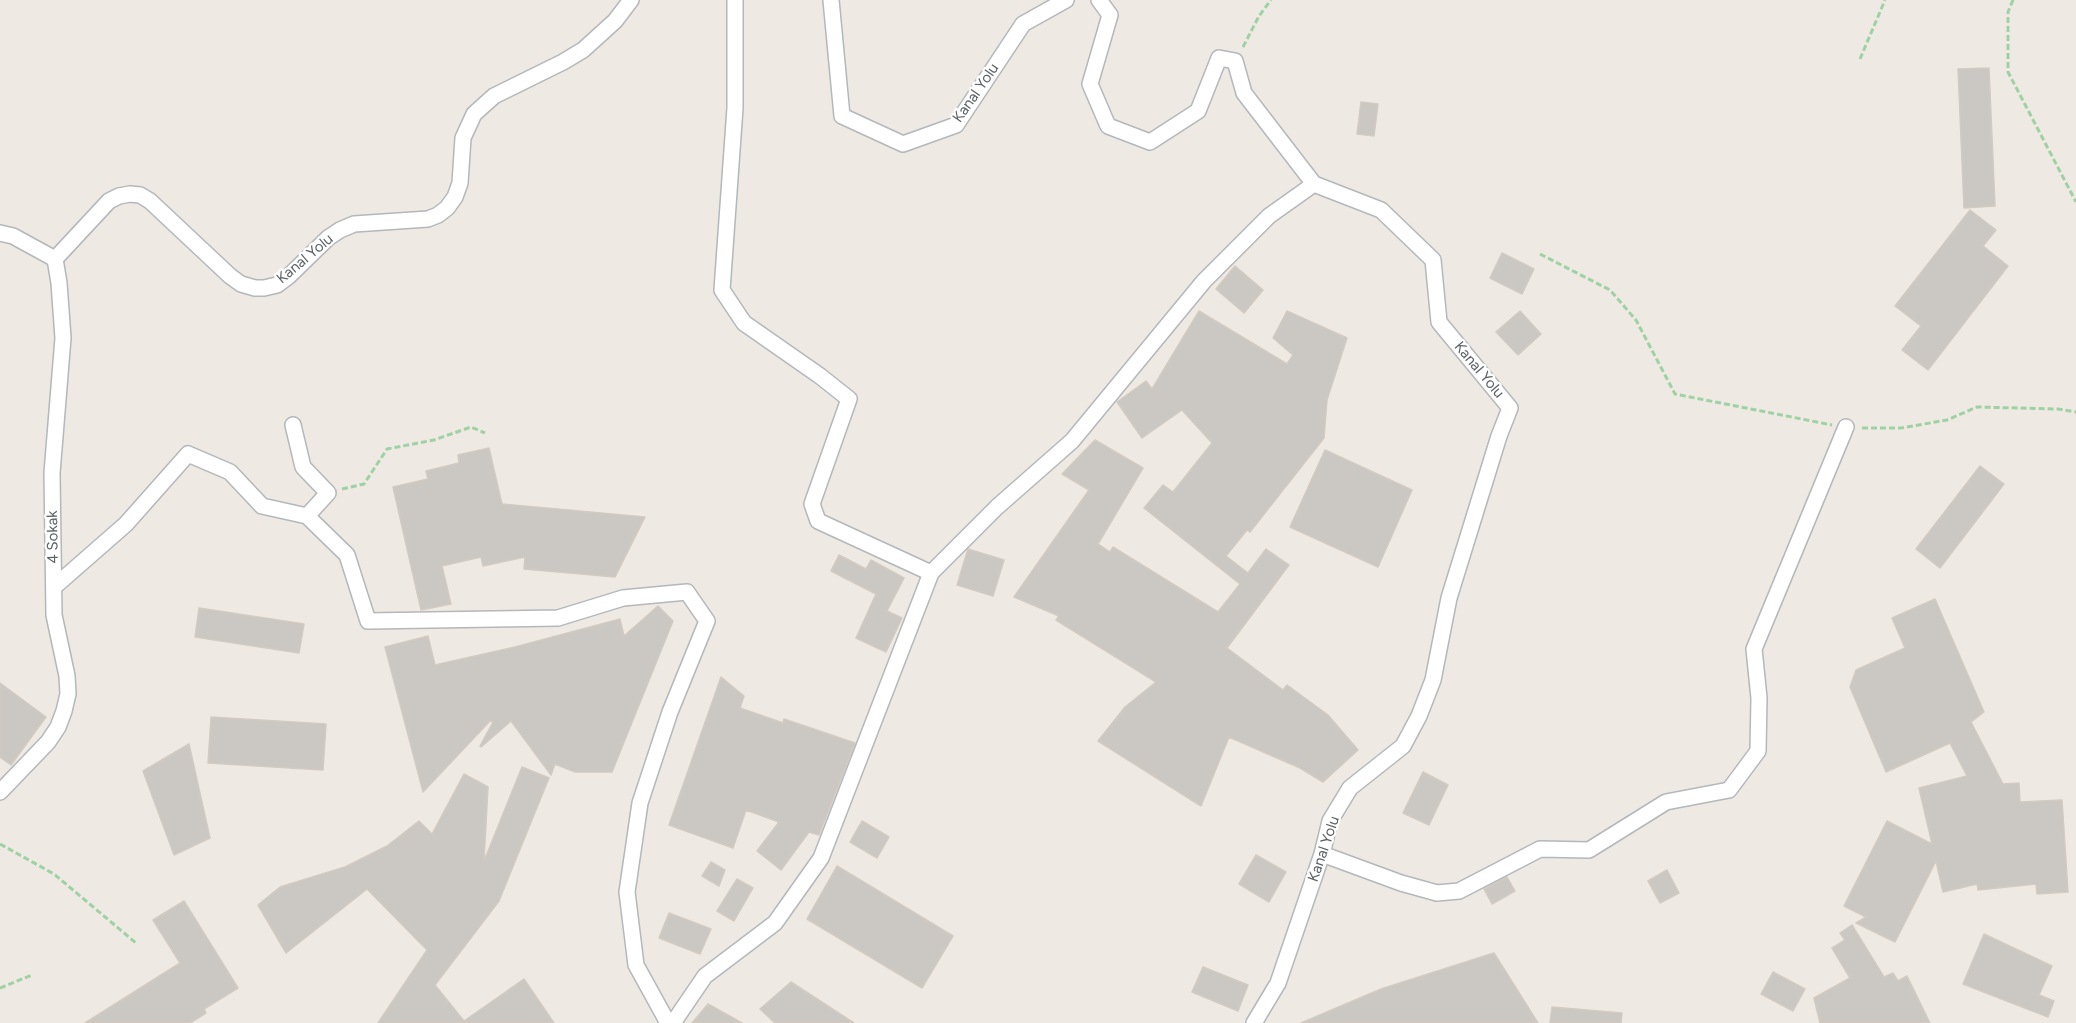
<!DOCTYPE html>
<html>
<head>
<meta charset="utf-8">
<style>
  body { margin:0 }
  canvas { display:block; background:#eeeae3 }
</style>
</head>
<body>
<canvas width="2076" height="1023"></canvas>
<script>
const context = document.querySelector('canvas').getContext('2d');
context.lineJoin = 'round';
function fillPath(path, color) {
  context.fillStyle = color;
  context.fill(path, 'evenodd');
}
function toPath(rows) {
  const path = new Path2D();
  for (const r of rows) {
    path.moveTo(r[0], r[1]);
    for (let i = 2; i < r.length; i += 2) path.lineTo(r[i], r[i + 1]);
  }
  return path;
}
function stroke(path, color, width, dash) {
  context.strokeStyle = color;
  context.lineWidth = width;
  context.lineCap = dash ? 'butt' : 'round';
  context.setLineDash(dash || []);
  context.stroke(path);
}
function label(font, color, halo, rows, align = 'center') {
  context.font = font + ' Figtree,sans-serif';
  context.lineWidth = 4.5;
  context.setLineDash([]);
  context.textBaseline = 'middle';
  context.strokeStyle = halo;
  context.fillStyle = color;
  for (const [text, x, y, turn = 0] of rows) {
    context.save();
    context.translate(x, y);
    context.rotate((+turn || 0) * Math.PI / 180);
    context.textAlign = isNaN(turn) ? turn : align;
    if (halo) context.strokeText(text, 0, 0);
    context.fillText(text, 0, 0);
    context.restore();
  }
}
const building = toPath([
  [1989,68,1995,206,1964,208,1958,69,1989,68],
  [1361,102,1378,104,1374,136,1357,134,1361,102],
  [1970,210,1996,230,1983,246,2008,266,1928,370,1902,350,1921,326,1895,306,1970,210],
  [1502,253,1534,269,1522,294,1490,278,1502,253],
  [1235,266,1263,290,1244,313,1216,289,1235,266],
  [1199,311,1287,364,1293,355,1273,338,1287,311,1347,338,1327,400,1324,438,1250,532,1247,530,1226,556,1248,573,1266,549,1289,565,1227,648,1283,690,1287,685,1328,715,1358,750,1323,782,1300,768,1229,737,1201,806,1098,741,1125,707,1156,682,1056,620,1059,616,1014,597,1089,490,1062,474,1095,440,1143,468,1098,544,1110,552,1113,547,1218,612,1240,584,1144,508,1163,485,1173,492,1212,443,1182,410,1142,438,1117,402,1146,381,1152,389,1199,311],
  [1520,311,1541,334,1518,355,1496,332,1520,311],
  [489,448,502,504,645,517,615,577,524,569,525,557,483,566,481,557,442,566,451,604,421,610,393,487,428,479,426,471,459,463,458,455,489,448],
  [1325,450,1412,490,1378,567,1290,527,1325,450],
  [1980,466,2004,484,1940,568,1916,549,1980,466],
  [968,549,1004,560,993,596,957,585,968,549],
  [839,555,866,569,871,560,904,578,887,611,902,618,886,652,856,638,876,594,831,571,839,555],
  [1935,599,1984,712,1971,722,2003,784,2019,783,2020,802,2062,800,2068,892,2037,894,2036,884,1978,890,1977,884,1943,892,1936,861,1895,942,1856,923,1866,917,1844,906,1887,821,1932,844,1919,788,1967,776,1950,743,1886,772,1850,687,1856,670,1905,648,1892,618,1935,599],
  [658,606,673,621,612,772,575,772,555,764,551,775,511,721,481,747,480,746,493,722,490,721,423,792,385,647,428,636,435,665,515,647,620,619,624,636,658,606],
  [199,608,304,624,299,653,195,637,199,608],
  [721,677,744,696,740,708,783,723,784,719,855,743,819,835,809,832,781,870,757,851,779,822,746,810,733,848,669,825,721,677],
  [0,683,46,717,11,765,0,757,0,683],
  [211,717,326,724,323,770,208,763,211,717],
  [189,744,210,838,174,855,143,771,189,744],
  [522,767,549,778,499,901,435,985,464,1021,524,979,554,1023,378,1023,427,950,367,889,286,953,258,905,280,887,345,867,387,846,419,821,432,834,464,774,488,787,484,861,522,767],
  [1423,772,1448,785,1429,825,1403,813,1423,772],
  [862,821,889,837,877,858,850,842,862,821],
  [1256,855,1286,872,1269,902,1239,884,1256,855],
  [711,862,725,870,719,886,702,876,711,862],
  [837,866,953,936,922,988,807,919,837,866],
  [1667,870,1679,893,1660,903,1648,881,1667,870],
  [1507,877,1515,891,1492,904,1484,889,1507,877],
  [737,879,753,888,734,921,717,911,737,879],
  [184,901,238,988,204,1009,206,1013,190,1023,85,1023,180,963,153,920,184,901],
  [669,913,711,929,700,954,659,938,669,913],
  [1852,925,1884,977,1893,973,1898,981,1907,976,1930,1023,1820,1023,1814,998,1850,978,1832,948,1845,940,1840,933,1852,925],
  [1984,934,2052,966,2039,995,2054,1001,2048,1017,1963,984,1984,934],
  [1494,953,1538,1023,1301,1023,1381,989,1494,953],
  [1203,967,1248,985,1238,1011,1192,992,1203,967],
  [1773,972,1805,989,1793,1011,1761,994,1773,972],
  [791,982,854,1023,775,1023,760,1009,791,982],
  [708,1004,742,1023,692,1023,708,1004],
  [1552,1007,1622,1013,1621,1023,1550,1023,1552,1007]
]);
fillPath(building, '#cbc7c2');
stroke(building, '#d3cac1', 1.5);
const street = toPath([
  [735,0,735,108,722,290,744,323,820,376,849,399,812,504,818,521,931,573],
  [831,0,842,116,903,144,956,125,1023,24,1066,0],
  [1099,0,1110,15,1090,84,1108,126,1150,142,1198,111,1219,58,1235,61,1244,93,1314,184,1381,210,1433,260,1439,322,1510,408,1499,436,1449,598,1433,680,1419,716,1403,746,1350,788,1330,821,1322,854,1278,983,1254,1023],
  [0,233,13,236,55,259],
  [55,259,109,201,119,196,130,194,140,195,150,201,230,276,241,284,255,288,264,288,277,285,289,276,328,238,340,230,354,224,428,219,438,215,447,208,455,197,460,183,463,138,474,114,494,96,563,62,583,50,615,21,631,0],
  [307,516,347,555,368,621,558,618,623,598,687,592,707,621,670,712,640,803,627,892,636,965,668,1023],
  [54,587,126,524,188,454,230,472,262,506,307,516,328,493,303,467,293,425],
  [0,792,48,742,58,727,64,711,68,694,67,676,54,615,52,473,63,338,59,283,55,259],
  [1322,854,1401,883,1437,893,1459,891,1540,849,1589,850,1666,802,1729,790,1758,751,1759,698,1754,649,1846,427],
  [673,1023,705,976,775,923,821,858,931,573,997,507,1072,441,1204,281,1269,216,1314,184]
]);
stroke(street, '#b4b7bb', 18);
stroke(toPath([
  [2013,0,2008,12,2008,72,2076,202],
  [1243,47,1259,16,1271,0],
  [1860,59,1885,0],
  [1540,254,1610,290,1636,320,1675,394,1832,425],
  [1862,428,1901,428,1947,420,1977,407,2058,409,2076,412],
  [342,489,364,484,387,449,434,440,471,427,485,433],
  [0,844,54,874,136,943],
  [0,988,32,975]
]), '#9ed1a3', 3, [6, 3]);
stroke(street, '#fff', 15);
label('15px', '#5b6164', '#fff', [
  ["Kanal Yolu",976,93,-55],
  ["Kanal Yolu",305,259,-40],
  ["Kanal Yolu",1479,370,50],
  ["4 Sokak",53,537,-91],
  ["Kanal Yolu",1324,849,-71]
]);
</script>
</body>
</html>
